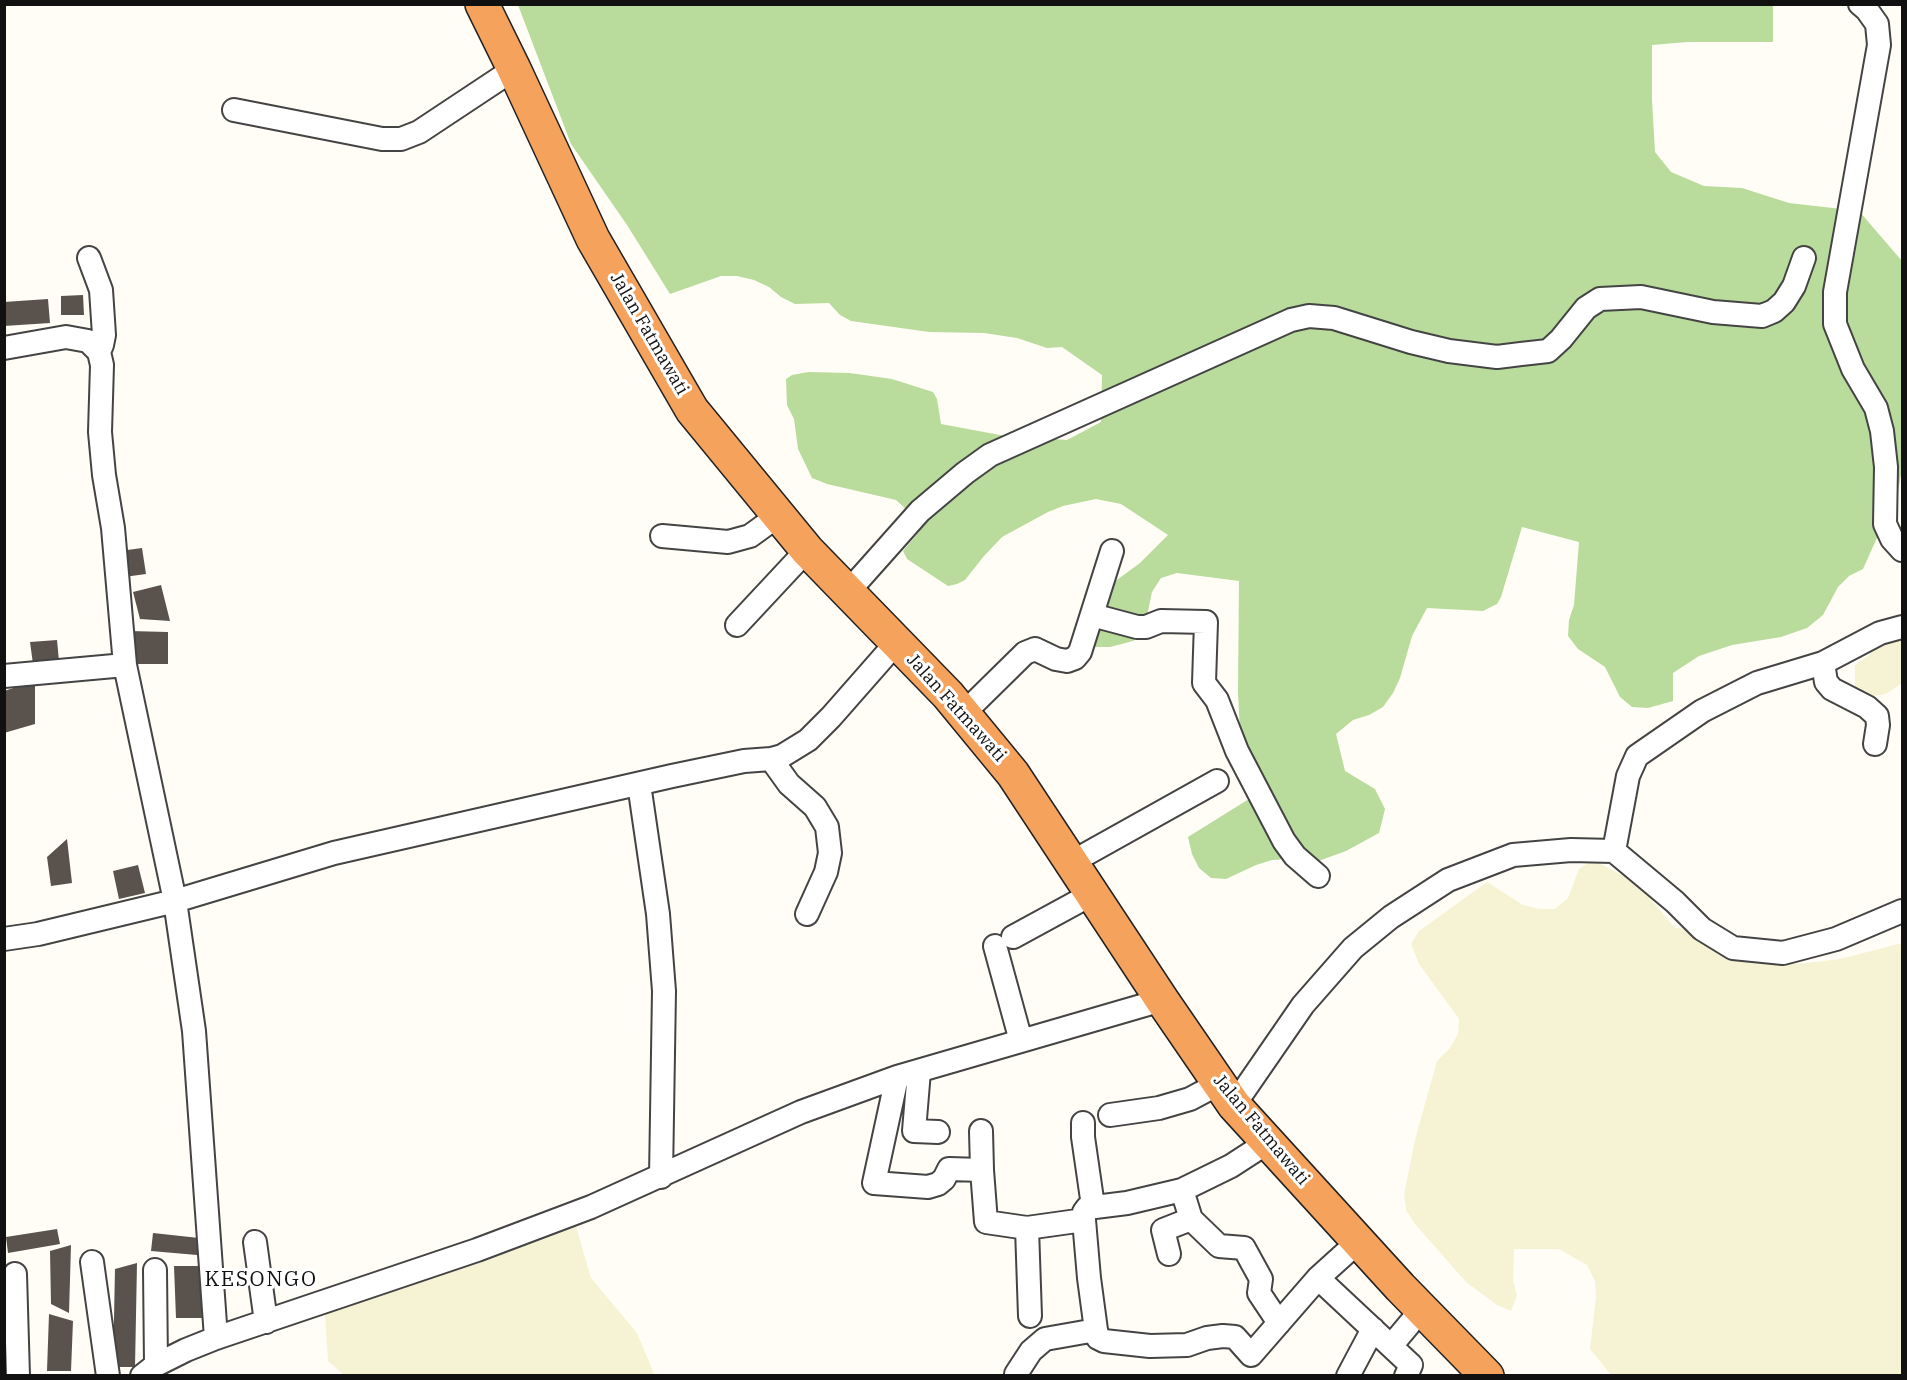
<!DOCTYPE html>
<html>
<head>
<meta charset="utf-8">
<style>
  body { margin:0 }
  #map { position:relative; width:1907px; height:1380px; overflow:hidden; background:#fffdf5; font-family:"IBM Plex Serif",serif }
  canvas { display:block }
  .frame { position:absolute; inset:0; border:6px solid #111; pointer-events:none }
</style>
</head>
<body>
<div id="map">
<canvas width="1907" height="1380"></canvas>
<div class="frame"></div>
</div>
<script>
const context = document.querySelector('canvas').getContext('2d');
context.lineJoin = 'round';
function fillPath(path, color) {
  context.fillStyle = color;
  context.fill(path, 'evenodd');
}
function toPath(rows) {
  const path = new Path2D();
  for (const r of rows) {
    path.moveTo(r[0], r[1]);
    for (let i = 2; i < r.length; i += 2) path.lineTo(r[i], r[i + 1]);
  }
  return path;
}
function stroke(path, color, width, dash) {
  context.strokeStyle = color;
  context.lineWidth = width;
  context.lineCap = dash ? 'butt' : 'round';
  context.setLineDash(dash || []);
  context.stroke(path);
}
function label(font, color, halo, rows, align = 'center') {
  context.font = font + ' "IBM Plex Serif",serif';
  context.lineWidth = 6;
  context.setLineDash([]);
  context.textBaseline = 'middle';
  context.strokeStyle = halo;
  context.fillStyle = color;
  for (const [text, x, y, turn = 0] of rows) {
    context.save();
    context.translate(x, y);
    context.rotate((+turn || 0) * Math.PI / 180);
    context.textAlign = isNaN(turn) ? turn : align;
    if (halo) context.strokeText(text, 0, 0);
    context.fillText(text, 0, 0);
    context.restore();
  }
}
fillPath(toPath([
  [1902,636,1902,683,1886,694,1864,698,1855,687,1855,665,1868,656,1873,650],
  [1593,860,1637,883,1674,927,1690,930,1704,936,1738,961,1773,965,1806,963,1840,959,1902,943,1902,1375,1611,1375,1590,1349,1596,1297,1595,1281,1587,1265,1559,1249,1514,1249,1513,1281,1517,1296,1511,1311,1497,1305,1466,1282,1415,1224,1406,1210,1404,1194,1416,1136,1437,1061,1450,1048,1458,1034,1459,1019,1419,964,1411,944,1419,931,1487,882,1523,905,1539,909,1555,909,1568,898,1579,869],
  [575,1223,591,1278,637,1333,650,1364,654,1375,344,1375,328,1361,325,1314,443,1267]
]), '#f6f3d4');
fillPath(toPath([
  [518,5,1773,5,1773,42,1688,42,1652,45,1652,100,1655,152,1671,172,1704,186,1742,188,1789,203,1859,211,1902,261,1902,469,1898,491,1863,569,1849,576,1838,587,1823,615,1807,628,1781,637,1732,645,1699,656,1673,673,1673,701,1648,708,1632,707,1620,697,1605,667,1578,649,1568,636,1569,620,1574,605,1579,542,1522,527,1501,597,1497,604,1483,611,1427,608,1412,636,1400,678,1393,693,1383,707,1369,715,1353,720,1336,734,1345,771,1375,789,1385,809,1379,833,1346,851,1313,863,1287,859,1272,860,1256,865,1226,879,1211,878,1199,868,1192,854,1188,837,1257,794,1240,733,1238,692,1239,581,1177,573,1161,578,1152,592,1143,635,1133,641,1110,647,1094,647,1089,612,1099,593,1140,563,1168,535,1121,504,1096,499,1063,506,1048,512,1002,537,984,556,965,580,957,584,948,586,907,559,903,551,919,532,922,524,896,500,827,484,812,478,798,449,794,419,787,405,786,379,792,375,808,372,850,373,892,379,933,392,937,399,941,424,1000,435,1067,440,1101,422,1102,375,1062,347,1047,348,1017,338,984,333,929,332,851,321,840,315,829,303,795,304,781,297,769,287,754,280,737,276,721,276,670,294,627,225,571,144]
]), '#b9dc9c');
fillPath(toPath([
  [83,295,84,315,61,315,61,296],
  [48,299,50,323,4,326,4,302],
  [142,548,146,574,124,577,120,551],
  [161,585,170,621,140,619,133,592],
  [129,631,168,632,168,664,128,664],
  [57,640,59,661,33,664,30,642],
  [35,681,35,724,4,733,4,691],
  [67,839,72,883,51,886,47,857],
  [138,865,145,893,119,899,113,871],
  [57,1229,60,1244,8,1253,6,1237],
  [153,1233,199,1238,197,1255,151,1251],
  [71,1245,69,1313,51,1304,50,1251],
  [137,1263,135,1367,113,1367,115,1269],
  [174,1266,200,1266,202,1318,176,1318],
  [49,1314,73,1321,71,1371,47,1371]
]), '#5a524d');
const minor = toPath([
  [1860,4,1867,10,1877,24,1879,45,1835,292,1835,324,1853,369,1876,408,1882,431,1886,467,1885,524,1892,539,1902,550],
  [234,110,382,139,401,139,419,132,514,69],
  [89,258,101,290,104,335,102,345,99,352],
  [4,348,66,337,88,341,99,352,102,365,100,432,104,475,113,528,125,665,175,901,194,1031,216,1338],
  [662,536,728,542,750,536,779,515],
  [847,593,920,511,965,473,990,455,1291,320,1309,316,1334,318,1411,342,1449,351,1497,357,1521,354,1548,351,1561,339,1586,308,1600,299,1641,297,1713,312,1762,316,1774,311,1784,302,1794,286,1804,258],
  [1092,615,1137,627,1146,627,1161,621,1206,622,1204,683,1217,700,1237,751,1284,841,1295,856,1318,876],
  [737,625,807,550],
  [1823,663,1826,682,1832,689,1867,707,1877,716,1878,725,1875,744],
  [4,676,125,665],
  [964,713,1025,653,1035,649,1056,659,1067,661,1075,658,1080,652,1112,551],
  [771,759,789,784,815,807,827,827,830,853,826,872,807,914],
  [639,784,658,914,664,991,661,1177],
  [1614,851,1628,776,1637,756,1702,711,1757,683,1823,663,1880,633,1902,627],
  [1072,862,1217,781],
  [1013,937,1092,894],
  [4,939,38,934,175,901,334,853,672,776,744,761,771,759,782,756,808,740,831,717,896,643],
  [995,946,1021,1041],
  [919,1071,914,1131,938,1132],
  [897,1077,874,1183,928,1187,938,1184,944,1179,949,1169,982,1170,986,1222,1027,1228,1084,1220],
  [1234,1105,1303,1005,1353,948,1391,917,1448,880,1513,855,1571,850,1614,851,1675,902,1702,929,1733,948,1783,953,1836,939,1902,911],
  [1110,1115,1159,1108,1190,1099,1220,1083],
  [1083,1123,1083,1137,1093,1206],
  [981,1131,982,1170],
  [1268,1142,1231,1166,1182,1190,1127,1203,1087,1208,1084,1212,1084,1220,1089,1278,1096,1330,1098,1338,1104,1341,1150,1346,1187,1345,1207,1338,1223,1336,1235,1337,1251,1355,1318,1278,1359,1241],
  [1182,1190,1191,1219,1219,1246,1244,1248,1261,1279,1259,1293,1279,1323],
  [1027,1228,1030,1316],
  [255,1242,266,1322],
  [1169,1254,1163,1230,1191,1219],
  [92,1262,108,1376],
  [155,1270,156,1365],
  [15,1274,18,1376],
  [1318,1278,1411,1365,1406,1376],
  [1391,1346,1422,1309],
  [1016,1374,1031,1351,1045,1339,1096,1330],
  [142,1376,156,1365,186,1350,216,1338,477,1250,591,1207,801,1112,897,1077,1162,1000],
  [1348,1376,1373,1329]
]);
const highway = toPath([
  [482,4,514,69,593,239,692,410,807,550,948,695,1013,774,1162,1000,1234,1105,1400,1287,1487,1376]
]);
stroke(minor, '#444', 26);
stroke(highway, '#222', 36);
stroke(minor, '#fff', 22);
stroke(highway, '#f5a25d', 33);
label('18px', '#111', '#fff', [
  ["Jalan Fatmawati",649,334,60],
  ["Jalan Fatmawati",956,708,48],
  ["Jalan Fatmawati",1261,1130,50]
]);
context.letterSpacing = '1.5px';
label('21px', '#111', '#fff', [
  ["KESONGO",261,1280]
]);
context.letterSpacing = '0px';
</script>
</body>
</html>
